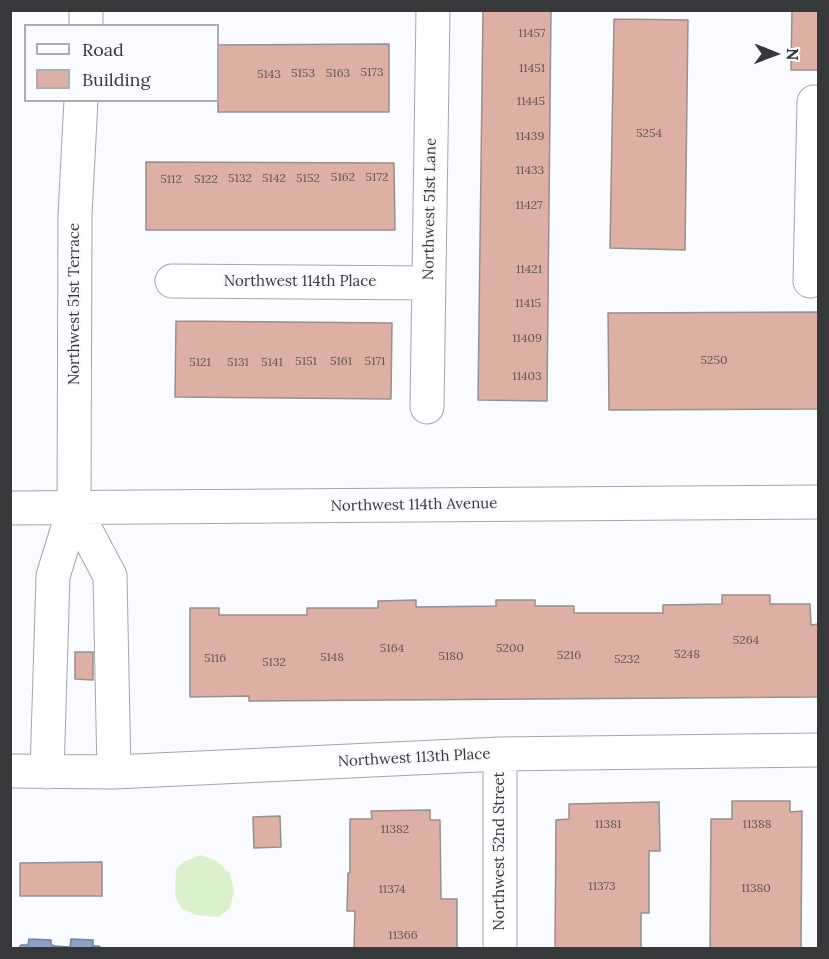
<!DOCTYPE html>
<html>
<head>
<meta charset="utf-8">
<style>
  body { margin:0 }
  #map { position:relative; width:829px; height:959px; overflow:hidden; background:#fafbfe; font-family:Lora,serif }
  canvas { display:block }
  .frame { position:absolute; inset:0; border:12px solid #37383a; pointer-events:none }
  .legend { position:absolute; left:24px; top:24px; width:195px; height:78px; box-sizing:border-box; background:#fafbfe; border:2px solid #acadb0; margin:0; padding:8px 10px; list-style:none; font-size:18px; color:#37383a }
  .legend li { display:flex; align-items:center; gap:12px; height:30px }
  .legend b { width:30px; border:2px solid #acadb0 }
  .north { position:absolute; left:745px; top:24px; width:60px; height:60px; -webkit-text-stroke:4px #fafbfe; paint-order:stroke; rotate:91deg; font-size:16px; font-weight:700; line-height:24px; text-align:center; color:#37383a }
  .north::after { content:''; display:block; margin:auto; width:21px; height:27px; background:#37383a; clip-path:polygon(50% 0,100% 100%,50% 72%,0 100%) }
</style>
</head>
<body>
<div id="map">
<canvas width="829" height="959"></canvas>
<div class="frame"></div>
<ul class="legend">
<li><b style="height:8px;background:#fff"></b>Road</li>
<li><b style="height:16px;background:#deb0a3"></b>Building</li>
</ul>
<div class="north">N</div>
</div>
<script>
const context = document.querySelector('canvas').getContext('2d');
context.lineJoin = 'round';
function fillPath(path, color) {
  context.fillStyle = color;
  context.fill(path, 'evenodd');
}
function toPath(rows) {
  const path = new Path2D();
  for (const r of rows) {
    path.moveTo(r[0], r[1]);
    for (let i = 2; i < r.length; i += 2) path.lineTo(r[i], r[i + 1]);
  }
  return path;
}
function stroke(path, color, width, dash) {
  context.strokeStyle = color;
  context.lineWidth = width;
  context.lineCap = dash ? 'butt' : 'round';
  context.setLineDash(dash || []);
  context.stroke(path);
}
function label(font, color, halo, rows, align = 'center') {
  context.font = font + ' Lora,serif';
  context.lineWidth = 4.5;
  context.setLineDash([]);
  context.textBaseline = 'middle';
  context.strokeStyle = halo;
  context.fillStyle = color;
  for (const [text, x, y, turn = 0] of rows) {
    context.save();
    context.translate(x, y);
    context.rotate((+turn || 0) * Math.PI / 180);
    context.textAlign = isNaN(turn) ? turn : align;
    if (halo) context.strokeText(text, 0, 0);
    context.fillText(text, 0, 0);
    context.restore();
  }
}
fillPath(toPath([
  [200,855,215,860,230,873,234,891,230,908,218,917,196,915,181,908,175,895,176,869,184,862]
]), '#daf2cb');
const water = toPath([
  [29,939,51,940,51,944,54,946,70,947,71,939,93,940,93,946,99,946,101,948,19,948,21,945,28,945,29,939]
]);
fillPath(water, '#8aa2c5');
stroke(water, '#71829b', 1.5);
const building = toPath([
  [483,10,551,10,547,401,478,400,483,10],
  [792,10,819,10,819,70,791,70,792,10],
  [614,19,688,20,685,250,610,248,614,19],
  [389,44,389,112,218,112,218,45,389,44],
  [146,162,394,163,395,230,146,230,146,162],
  [819,312,819,409,609,410,608,313,819,312],
  [176,321,392,323,391,399,175,397,176,321],
  [722,595,770,595,770,604,810,604,811,625,819,624,819,697,249,701,249,696,190,697,190,608,219,608,219,615,307,615,307,608,378,608,378,601,416,600,416,607,496,606,496,600,535,600,535,606,574,606,574,613,663,613,663,605,722,604,722,595],
  [75,652,93,652,93,680,75,679,75,652],
  [732,801,790,801,790,812,802,811,801,948,710,948,711,819,732,819,732,801],
  [659,802,660,851,649,851,649,913,641,913,641,948,555,948,556,820,569,819,569,804,659,802],
  [430,810,430,820,440,820,441,899,457,899,457,948,354,948,355,911,347,911,348,873,350,873,350,819,372,819,371,811,430,810],
  [280,816,281,847,254,848,253,817,280,816],
  [102,862,102,896,20,896,20,863,102,862]
]);
fillPath(building, '#deb0a3');
stroke(building, '#96908e', 1.5);
const minor = toPath([
  [86,26,86,10],
  [172,281,428,283],
  [810,281,814,102],
  [427,407,433,10],
  [10,508,818,502],
  [74,508,110,576,114,772],
  [500,754,500,948],
  [10,771,114,772,500,754,818,750],
  [47,772,53,576,74,508,75,215,81,100]
]);
stroke(minor, '#a4a6ab', 35);
stroke(minor, '#fff', 33);
label('12px', '#615654', null, [
  ["11457",532,34],
  ["11451",532,69],
  ["5173",372,73],
  ["5153",303,74],
  ["5163",338,74],
  ["5143",269,75],
  ["11445",531,102],
  ["5254",649,134],
  ["11439",530,137],
  ["11433",530,171],
  ["5162",343,178],
  ["5172",377,178],
  ["5132",240,179],
  ["5142",274,179],
  ["5152",308,179],
  ["5112",171,180],
  ["5122",206,180],
  ["11427",529,206],
  ["11421",529,270],
  ["11415",528,304],
  ["11409",527,339],
  ["5250",714,361],
  ["5151",306,362],
  ["5161",341,362],
  ["5171",375,362],
  ["5121",200,363],
  ["5131",238,363],
  ["5141",272,363],
  ["11403",527,377],
  ["5264",746,641],
  ["5164",392,649],
  ["5200",510,649],
  ["5248",687,655],
  ["5216",569,656],
  ["5180",451,657],
  ["5148",332,658],
  ["5116",215,659],
  ["5232",627,660],
  ["5132",274,663],
  ["11381",608,825],
  ["11388",757,825],
  ["11382",395,830],
  ["11373",602,887],
  ["11380",756,889],
  ["11374",392,890],
  ["11366",403,936]
]);
label('15px', '#37383a', '#fafbfe', [
  ["Northwest 51st Lane",430,209,-89],
  ["Northwest 114th Place",300,282],
  ["Northwest 51st Terrace",75,304,-90],
  ["Northwest 114th Avenue",414,505,-1],
  ["Northwest 113th Place",414,758,-3],
  ["Northwest 52nd Street",500,851,-90]
]);
</script>
</body>
</html>
